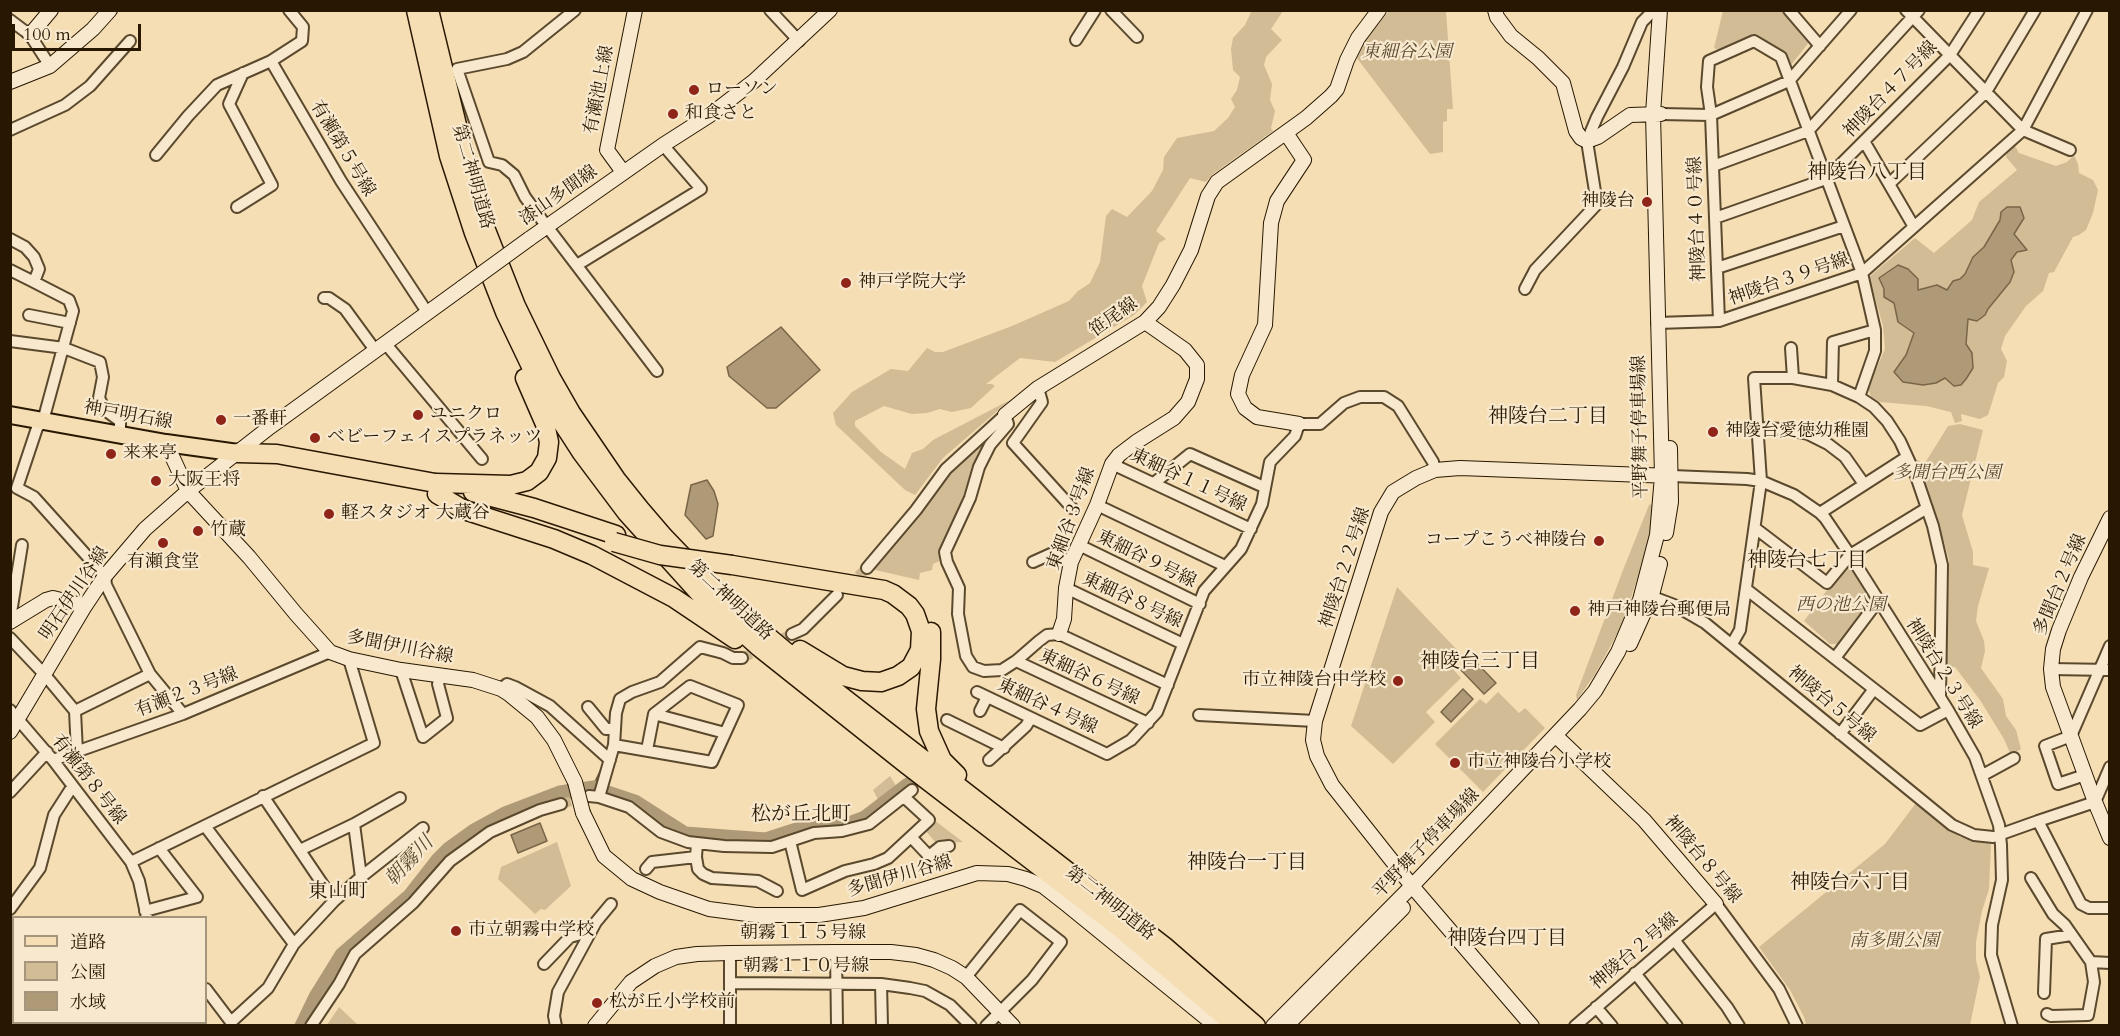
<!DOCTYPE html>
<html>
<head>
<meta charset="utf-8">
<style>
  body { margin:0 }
  #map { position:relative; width:2120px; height:1036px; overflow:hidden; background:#f5ddb4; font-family:Cardo,"Noto Serif JP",serif }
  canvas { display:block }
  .frame { position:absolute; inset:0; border:12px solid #281801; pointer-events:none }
  .legend { position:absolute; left:12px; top:916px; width:195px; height:108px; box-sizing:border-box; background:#f8e9ce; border:2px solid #a5957c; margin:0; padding:8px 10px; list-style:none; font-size:18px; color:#281801 }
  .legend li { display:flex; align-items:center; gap:12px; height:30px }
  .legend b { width:30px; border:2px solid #a5957c }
  .scale { position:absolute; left:12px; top:24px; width:129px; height:27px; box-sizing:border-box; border:3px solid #281801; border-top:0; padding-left:8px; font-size:18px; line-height:21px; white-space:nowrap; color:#281801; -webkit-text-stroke:4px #f8e9ce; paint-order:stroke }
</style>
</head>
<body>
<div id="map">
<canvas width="2120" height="1036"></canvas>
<div class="frame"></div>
<ul class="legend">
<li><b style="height:8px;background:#f5ddb4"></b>道路</li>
<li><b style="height:16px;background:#d2bc96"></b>公園</li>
<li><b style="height:16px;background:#af9a77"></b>水域</li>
</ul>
<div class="scale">100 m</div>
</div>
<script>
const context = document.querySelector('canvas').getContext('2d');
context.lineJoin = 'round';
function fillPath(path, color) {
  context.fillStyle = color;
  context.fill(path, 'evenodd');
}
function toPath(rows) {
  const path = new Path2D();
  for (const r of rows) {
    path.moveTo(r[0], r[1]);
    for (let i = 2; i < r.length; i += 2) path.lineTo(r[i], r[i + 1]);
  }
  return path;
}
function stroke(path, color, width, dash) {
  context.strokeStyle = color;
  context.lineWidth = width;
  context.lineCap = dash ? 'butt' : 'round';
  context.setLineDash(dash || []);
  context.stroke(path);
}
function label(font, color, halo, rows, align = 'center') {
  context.font = font + ' Cardo,"Noto Serif JP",serif';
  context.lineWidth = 4.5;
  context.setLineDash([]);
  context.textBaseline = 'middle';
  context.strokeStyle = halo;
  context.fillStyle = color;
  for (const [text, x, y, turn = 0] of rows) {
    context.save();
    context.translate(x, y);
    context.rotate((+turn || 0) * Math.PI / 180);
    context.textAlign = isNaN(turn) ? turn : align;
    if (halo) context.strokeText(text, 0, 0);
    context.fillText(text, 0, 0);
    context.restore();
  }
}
fillPath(toPath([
  [1252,10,1283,11,1271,29,1282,40,1266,57,1264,65,1272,84,1270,100,1275,111,1271,128,1273,131,1213,174,1206,182,1190,178,1156,231,1166,239,1159,243,1142,286,1147,302,1134,315,1055,362,1020,358,986,384,992,384,995,386,971,408,952,412,940,409,927,413,912,414,884,406,855,421,855,426,881,452,905,469,912,453,923,449,933,440,1010,400,943,458,915,495,905,490,836,425,833,413,852,392,891,369,908,371,927,348,935,352,943,352,1012,326,1069,301,1078,291,1090,283,1100,262,1106,216,1112,209,1127,217,1152,191,1163,170,1164,157,1177,138,1214,131,1228,118,1235,107,1231,99,1237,90,1240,77,1233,70,1231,49,1233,38,1245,25],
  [1389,11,1446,11,1453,109,1447,109,1447,121,1443,122,1443,152,1430,154,1356,57,1364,41],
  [1723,11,1782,11,1810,41,1791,65,1788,64,1783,52,1757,36,1720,51,1714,48],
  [2015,146,2019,153,2056,166,2067,162,2074,155,2078,164,2079,173,2093,180,2098,190,2093,213,2086,230,2079,235,2073,237,2054,272,2049,273,2043,291,2026,306,2005,336,2001,349,2007,361,2004,377,1998,383,1988,415,1980,419,1961,414,1962,421,1955,423,1951,412,1926,406,1880,402,1871,397,1868,388,1885,349,1883,326,1869,277,1915,238,1934,253,1972,220,1979,202,2017,170,2006,157,2008,149],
  [1960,424,1983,430,1962,515,1973,552,1973,565,1989,568,1978,606,1976,621,1984,641,1985,651,1981,668,2003,699,2006,716,2016,730,2021,749,2011,755,2004,739,1980,700,1955,667,1946,668,1949,560,1937,517,1917,460,1925,463,1948,426],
  [997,428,975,461,961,503,939,552,940,561,933,564,932,570,920,573,919,580,871,569,932,499,956,466],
  [1655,503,1648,546,1622,625,1595,674,1577,700,1576,695,1625,565,1649,505],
  [1845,566,1852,566,1870,595,1870,602,1837,644,1830,644,1804,621],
  [1397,587,1463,656,1451,667,1461,678,1426,712,1435,722,1393,764,1351,726],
  [1498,692,1519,713,1525,708,1545,728,1483,792,1435,744,1480,699,1486,704],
  [890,776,898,789,880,803,873,790],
  [1916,803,1960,837,1975,839,1991,844,1989,889,1982,911,1976,942,1976,960,1980,977,1970,1025,1806,1025,1804,1017,1790,990,1759,947,1885,844],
  [934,820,963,842,936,843,925,830],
  [557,842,571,886,545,910,541,909,535,914,498,879,501,867],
  [339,1007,358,1025,327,1025]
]), '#d2bc96');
const water = toPath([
  [2007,207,2020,207,2024,218,2014,234,2027,250,2017,252,2011,260,2014,272,2010,282,1988,309,1985,315,1977,321,1968,319,1966,344,1972,353,1973,368,1966,379,1961,385,1954,386,1945,378,1936,383,1923,385,1903,382,1894,372,1906,355,1914,333,1898,322,1894,303,1884,297,1884,289,1879,278,1898,265,1908,269,1918,279,1918,290,1937,285,1947,290,1953,281,1960,279,1965,274,1973,257,1984,247,2000,220,2001,212,2007,207],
  [781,327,820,370,776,408,767,408,729,376,727,367,781,327],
  [707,480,714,491,718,504,713,536,706,539,685,515,691,485,707,480],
  [1473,659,1496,683,1484,694,1461,670,1473,659],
  [1463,689,1473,699,1451,722,1441,712,1463,689],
  [540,823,547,841,518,853,511,835,540,823]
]);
fillPath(water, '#af9a77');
stroke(water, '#796648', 1.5);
stroke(toPath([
  [592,788,603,766]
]), '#796648', 2);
stroke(toPath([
  [608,793,635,802,685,834,766,840,803,828,849,824,865,818,908,785],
  [302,1026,316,997,342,955,410,896,439,859,449,849,474,831,505,814,560,793,594,788]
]), '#af9a77', 15);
stroke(toPath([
  [847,586,867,568],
  [742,658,792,634],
  [561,804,586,797]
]), '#ccb690', 10, [10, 5]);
const street = toPath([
  [289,10,303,27,302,41,271,61,341,181,427,312],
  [575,10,523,52,507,59,457,69,489,162,502,165,514,175,525,197,539,216,657,371],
  [770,10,799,41],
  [1111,10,1137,37],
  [1789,10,1820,46],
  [1906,10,2023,130,2070,150],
  [10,20,30,35,50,66],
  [1076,40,1095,10],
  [1661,114,1711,115,1789,81,1851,10],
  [10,130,65,105,90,86,130,41],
  [1864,141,1914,227],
  [156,155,188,116,217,85,271,61],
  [1713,166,1808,131,1919,10],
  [1889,184,1986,92,2035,10],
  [237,207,272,185,229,104,243,73],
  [1715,218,1826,179,1950,55,1979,10],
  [10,239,25,247,34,257,39,269,34,282,69,300,73,311,43,421,37,428,17,488,34,497,105,576,106,585,150,674,183,714],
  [577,265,701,189,663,145],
  [1717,268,1844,226],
  [10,270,34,282],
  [1525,289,1535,270,1597,204,1587,141,1597,117,1623,67,1642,22,1652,12,1660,10],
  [324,298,329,298,345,309,375,350],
  [29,315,70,323],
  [1719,321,1711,115,1707,87,1709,61,1754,41,1781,57,1862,273,1875,330,1875,351,1859,397],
  [1657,323,1719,321,1862,273,2023,130,2087,10],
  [10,341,64,348,100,362,103,377,99,398,105,410,120,421,120,434],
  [385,343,482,459],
  [1791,348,1793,378],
  [1832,385,1833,342,1875,330],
  [1038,388,1042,402,1013,443,1072,508],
  [1757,428,1784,429,1808,434,1828,444,1845,457,1864,484],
  [1112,464,1251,529],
  [1672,476,1747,479,1761,481,1794,495,1820,513,1825,518,1850,555,1948,710,1975,757,1999,825,2001,845,2002,880,1992,925,1991,955,2012,1026],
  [1154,483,1190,454,1264,487],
  [1097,505,1225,566],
  [1820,513,1907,457],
  [1755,528,1827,583,1850,555,1927,508],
  [1079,545,1200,604],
  [1033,562,1053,553,1071,562],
  [867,568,916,510,946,469,1005,415,1008,424,990,445,979,467,970,498,945,552,947,562,959,588,958,614,966,656,973,667,984,671,1002,670,1016,661,1039,641,1047,635,1059,634,1168,685],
  [1066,588,1183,644],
  [1746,589,1920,725,1948,710],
  [1645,594,1674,605,1705,623,1952,825,1974,835,1993,837,2038,821],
  [10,619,22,545],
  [792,634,803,629,837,595],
  [10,638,45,675,75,711,77,752],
  [1732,644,1740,630,1761,481,1754,378,1793,378,1832,385,1859,397,1874,407,1887,421,1900,441,1916,476,1933,526,1942,565,1940,697],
  [1835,658,1878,601],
  [1016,661,1148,723],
  [2051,669,2110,670],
  [401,670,423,737,447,718,438,684,441,675],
  [501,689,507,684,515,687,550,706,610,760],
  [977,692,1107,754,1131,740,1157,712,1204,591,1241,549,1262,504,1270,462,1295,436,1299,424,1320,424,1344,403,1360,397,1384,397,1398,406,1433,462,1435,470],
  [588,707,606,729,615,729],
  [10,710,53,760,131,862,139,881,147,918],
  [75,711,150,674],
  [980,711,987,697],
  [654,714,725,733],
  [1199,715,1315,721],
  [947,720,1004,748],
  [1840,734,1874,689],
  [614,745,712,762,738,705,690,686,654,714,647,750],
  [53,760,183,714,330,652],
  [989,760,1026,726,1031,718],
  [2110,767,2095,802,2038,821,2081,904,2089,908,2110,908],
  [1983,775,2014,758],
  [2085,775,2058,784,2045,746,2071,736,2110,646],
  [10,792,47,752],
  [263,796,334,901],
  [589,796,599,797,629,807,661,832,688,842,724,846,772,847,814,833,842,831,869,824,912,790],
  [599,797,614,745,616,713,620,699,632,692,660,682,700,647,723,653,733,658,742,658],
  [205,826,294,944],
  [911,837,929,856,940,847,949,846],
  [790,841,802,890,845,871,874,864,888,858,929,820,904,797],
  [697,843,696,857,698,869,703,874,712,878,758,881,777,891],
  [300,850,354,824],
  [131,862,374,743,349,659],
  [646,869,652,862,696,857],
  [361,877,354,824,400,798],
  [2031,878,2053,914,2065,925,2091,962,2110,963],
  [10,909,40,868,54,815,72,787],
  [145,911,197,897,159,848],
  [1675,941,1727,1007,1739,1026],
  [836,952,837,1026],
  [730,953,730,1026],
  [544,964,570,937,581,934,589,935],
  [1635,973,1677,1026],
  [966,977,1020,910,1061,942,1032,980,986,1026],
  [10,980,14,985],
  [730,983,881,984,910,988,925,991,950,1005,971,1026],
  [881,984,882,1026],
  [206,989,231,1022,268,988,294,944,334,901,361,877,423,828],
  [2044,993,2046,939,2071,935],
  [1596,1007,1612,1026],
  [2047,1014,2051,1016,2088,1015,2094,982,2091,962],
  [171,1022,172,1026],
  [18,1026,18,1022],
  [311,1026,339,984,355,954,413,903,450,861,490,832,540,810,561,804],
  [556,1026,554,1016,558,992,596,922,611,904],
  [1575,1026,1716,904,1779,989,1797,1026]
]);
const secondary = toPath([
  [1495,10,1497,17,1511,36,1538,58,1563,83,1576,131,1581,138,1587,141,1598,137,1630,115,1661,114],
  [30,35,51,10],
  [10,82,50,66,93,29,110,10],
  [1286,133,1304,160,1277,201,1271,223,1265,325,1242,375,1238,394,1245,408,1257,417,1299,424],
  [623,172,607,150,635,10],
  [529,239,663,145,710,115,754,81,830,10],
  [1005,415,1038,388,1145,322,1159,307,1173,285,1191,250,1208,196,1217,182,1306,118,1331,96,1337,89,1347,60,1358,38,1379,10],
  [166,443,188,491,249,557,296,614,330,652,349,659,401,670,473,680,501,689,509,694,537,717,554,740,575,782],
  [2110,518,2081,577,2059,630,2053,649,2051,669,2053,687,2095,802,2110,838],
  [1666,533,1671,502,1670,448],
  [10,622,46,600,53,598,85,606],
  [1059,634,1064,619,1066,588,1071,562,1097,505,1112,464,1119,455,1136,442,1174,418,1188,402,1197,379,1197,365,1185,350,1145,322],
  [1630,644,1652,595,1660,564],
  [10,732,85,606,105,576,145,529,188,491,270,427,463,287],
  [1556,736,1644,820,1716,904],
  [583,813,604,856,632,879,660,892,709,909,755,915,819,915,864,908,977,873,1008,874,1026,879,1043,886,1066,904,1216,1026],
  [595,1026,631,982,655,966,676,957,697,954,730,953,836,952,891,952,916,955,934,960,952,968,966,977,1013,1026],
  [1273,1026,1412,886,1580,709,1595,691,1618,652,1640,600,1657,535,1662,476,1653,114,1660,10],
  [1286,1026,1403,908],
  [1532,1026,1412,886,1332,785,1317,756,1313,740,1315,721,1381,512,1393,492,1416,478,1435,470,1460,468,1671,476]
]);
const primary = toPath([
  [10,415,166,443,238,453]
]);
const highway = toPath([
  [416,10,449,156,474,233,505,312,539,383,560,419,582,453,627,513,701,595,759,647,906,764,1121,929,1236,1026],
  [429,10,464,154,484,225,516,306,551,378,571,413,616,479,640,509,664,537,712,587,742,615,804,667,1164,946,1256,1026],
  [238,453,277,454,446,485],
  [436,483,511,485,527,481,539,472,547,458,549,442,545,424,525,378],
  [473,492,534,508,616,535],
  [437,494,464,510,554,539,592,555,674,598,735,639],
  [732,565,884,590,893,594,909,606,915,614,921,631,920,650,911,667,898,676,881,682,862,681,843,676,800,650],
  [931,632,931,659,926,709,929,731,942,760,957,775]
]);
stroke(street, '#5b492e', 14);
stroke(secondary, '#281801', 16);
stroke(primary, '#281801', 20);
stroke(highway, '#281801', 21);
stroke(street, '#f8e9ce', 10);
stroke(secondary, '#f8e9ce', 14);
stroke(primary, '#f5ddb4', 16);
stroke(highway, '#f5ddb4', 18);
const secondaryBridge = toPath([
  [463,287,529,239],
  [575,782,583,813]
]);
const highwayBridge = toPath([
  [614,542,660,555,732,565]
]);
stroke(secondaryBridge, '#281801', 16, []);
stroke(highwayBridge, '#281801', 21, []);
stroke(secondaryBridge, '#f8e9ce', 14);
stroke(highwayBridge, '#f5ddb4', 18);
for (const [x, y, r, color] of [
  [694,90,6,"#8f2418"],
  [673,114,6,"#8f2418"],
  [1647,202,6,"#8f2418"],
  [846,283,6,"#8f2418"],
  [418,415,6,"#8f2418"],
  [221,420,6,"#8f2418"],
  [1713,432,6,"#8f2418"],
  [315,438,6,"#8f2418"],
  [111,454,6,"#8f2418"],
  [156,481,6,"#8f2418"],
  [329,514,6,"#8f2418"],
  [198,531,6,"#8f2418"],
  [1599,541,6,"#8f2418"],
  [163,543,6,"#8f2418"],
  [1575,611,6,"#8f2418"],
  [1398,681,6,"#8f2418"],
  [1455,763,6,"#8f2418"],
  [456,931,6,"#8f2418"],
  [597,1003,6,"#8f2418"]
]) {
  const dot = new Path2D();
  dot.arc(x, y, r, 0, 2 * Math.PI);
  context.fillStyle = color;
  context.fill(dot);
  stroke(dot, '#f8e9ce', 2);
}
label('italic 18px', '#5b492e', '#f8e9ce', [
  ["東細谷公園",1407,53],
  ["多聞台西公園",1947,474],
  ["西の池公園",1841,606],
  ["南多聞公園",1894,942]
]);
label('18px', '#281801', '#f8e9ce', [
  ["有瀬池上線",600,90,-79],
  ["神陵台４７号線",1891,90,-46],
  ["有瀬第５号線",342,149,59],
  ["第二神明道路",472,177,74],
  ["漆山多聞線",559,196,-35],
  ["神陵台４０号線",1698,219,-92],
  ["神陵台３９号線",1789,280,-19],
  ["笹尾線",1114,318,-35],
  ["神戸明石線",128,416,10],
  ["平野舞子停車場線",1641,427,-91],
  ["東細谷１１号線",1188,481,25],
  ["東細谷３号線",1072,519,-70],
  ["東細谷９号線",1146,560,26],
  ["神陵台２２号線",1346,568,-72],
  ["多聞台２号線",2061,585,-67],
  ["明石伊川谷線",75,594,-56],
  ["第二神明道路",730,601,43],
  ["東細谷８号線",1132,601,25],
  ["多聞伊川谷線",400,648,11],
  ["神陵台２３号線",1943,674,58],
  ["東細谷６号線",1089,678,25],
  ["有瀬２３号線",187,693,-21],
  ["神陵台５号線",1831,705,40],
  ["東細谷４号線",1047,707,25],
  ["有瀬第８号線",88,780,52],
  ["平野舞子停車場線",1427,844,-46],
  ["神陵台８号線",1702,860,50],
  ["多聞伊川谷線",900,877,-16],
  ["第二神明道路",1110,904,38],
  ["朝霧１１５号線",803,934],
  ["神陵台２号線",1635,952,-40],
  ["朝霧１１０号線",806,967]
]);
label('18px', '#281801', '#f8e9ce', [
  ["ローソン",706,90],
  ["和食さと",685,114],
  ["神陵台",1635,202,"right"],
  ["神戸学院大学",858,283],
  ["ユニクロ",430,415],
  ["一番軒",233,420],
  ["神陵台愛徳幼稚園",1725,432],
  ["ベビーフェイスプラネッツ",327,438],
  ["来来亭",123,454],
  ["大阪王将",168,481],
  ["軽スタジオ 大蔵谷",341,514],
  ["竹蔵",210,531],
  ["コープこうべ神陵台",1587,541,"right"],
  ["有瀬食堂",163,563,"center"],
  ["神戸神陵台郵便局",1587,611],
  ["市立神陵台中学校",1386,681,"right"],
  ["市立神陵台小学校",1467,763],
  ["市立朝霧中学校",468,931],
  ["松が丘小学校前",609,1003]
], 'left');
label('20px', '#281801', '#f8e9ce', [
  ["神陵台八丁目",1867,173],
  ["神陵台二丁目",1548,417],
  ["神陵台七丁目",1807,561],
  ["神陵台三丁目",1480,662],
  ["松が丘北町",801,815],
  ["神陵台一丁目",1247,863],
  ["神陵台六丁目",1850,883],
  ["東山町",338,892],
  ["神陵台四丁目",1507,939]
]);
label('italic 20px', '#5e4c30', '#f8e9ce', [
  ["朝霧川",410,862,-47]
]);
</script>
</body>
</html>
